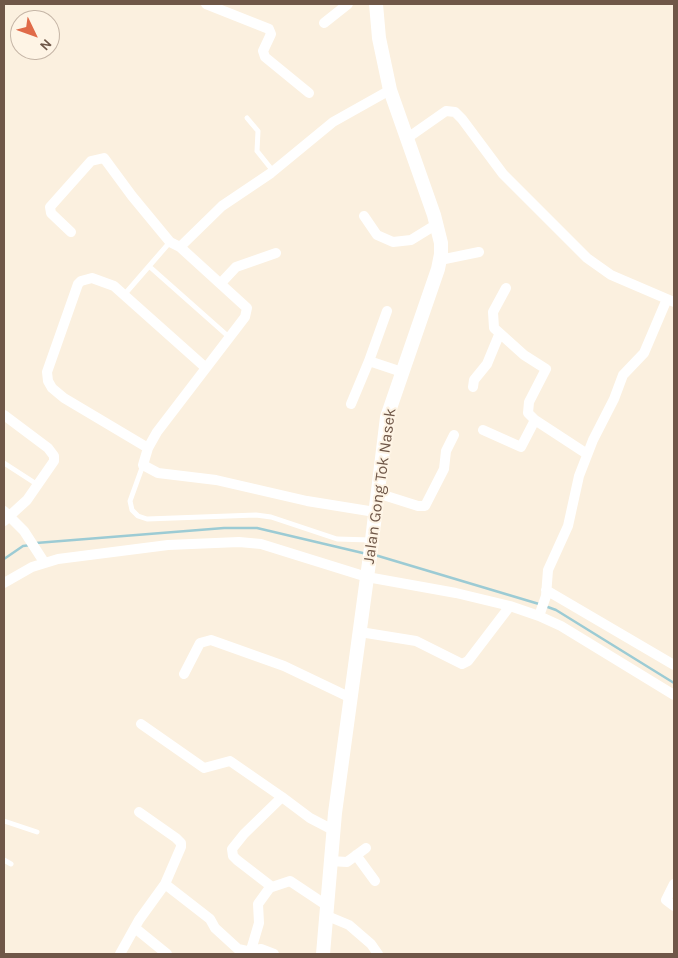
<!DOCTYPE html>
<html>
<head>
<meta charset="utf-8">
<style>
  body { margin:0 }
  #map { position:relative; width:678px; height:958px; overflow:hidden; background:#fbf0df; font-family:Karla,sans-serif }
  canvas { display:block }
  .frame { position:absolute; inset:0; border:5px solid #6f5748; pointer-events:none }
  .north { position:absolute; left:10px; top:10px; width:50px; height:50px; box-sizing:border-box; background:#fef4e5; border:1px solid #c5b5a6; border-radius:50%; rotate:132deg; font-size:14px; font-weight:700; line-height:20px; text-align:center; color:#6f5748 }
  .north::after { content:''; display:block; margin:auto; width:18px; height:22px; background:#e06b49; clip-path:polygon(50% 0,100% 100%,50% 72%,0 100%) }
</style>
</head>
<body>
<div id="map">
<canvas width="678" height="958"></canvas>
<div class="frame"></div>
<div class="north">N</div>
</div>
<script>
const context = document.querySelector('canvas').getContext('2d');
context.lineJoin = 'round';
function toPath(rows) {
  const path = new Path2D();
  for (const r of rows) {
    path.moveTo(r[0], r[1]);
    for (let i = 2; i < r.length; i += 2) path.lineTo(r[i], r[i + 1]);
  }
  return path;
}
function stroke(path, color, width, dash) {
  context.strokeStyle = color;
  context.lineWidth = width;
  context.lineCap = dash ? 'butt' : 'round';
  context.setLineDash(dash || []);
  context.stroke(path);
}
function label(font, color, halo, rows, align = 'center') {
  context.font = font + ' Karla,sans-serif';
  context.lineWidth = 4;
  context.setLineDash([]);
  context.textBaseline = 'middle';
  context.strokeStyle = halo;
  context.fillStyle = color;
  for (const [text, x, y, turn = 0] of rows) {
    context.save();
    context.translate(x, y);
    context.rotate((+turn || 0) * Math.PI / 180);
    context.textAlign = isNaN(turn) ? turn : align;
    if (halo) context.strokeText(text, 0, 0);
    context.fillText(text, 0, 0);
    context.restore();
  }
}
stroke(toPath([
  [36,543,224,528,257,528,367,554],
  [375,555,539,604],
  [4,559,23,546,31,545],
  [545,606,556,610,674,683]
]), '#9ccbd4', 2.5);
stroke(toPath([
  [247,118,258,131,257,151,273,171],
  [150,267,229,337],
  [124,295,170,242],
  [4,463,38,485],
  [143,465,130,501,132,510,138,516,147,519,256,515,271,517,337,539,370,540],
  [4,821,37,832],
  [4,860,11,864]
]), '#fff', 5);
stroke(toPath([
  [206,4,269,29,271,34,263,51,265,57,309,93],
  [324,23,348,4],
  [406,139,446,111,455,112,462,119,503,174,587,258,611,275,674,302],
  [364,216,377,235,393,242,411,240,437,224],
  [71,232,51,213,50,207,91,161,104,158,132,196,170,242,180,247,247,308,245,317,157,432,148,448,143,465,158,473,216,480,307,501,375,512],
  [180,247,222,206,271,173,333,122,390,90],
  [440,260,479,252],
  [221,283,236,267,276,253],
  [506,288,493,312,494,328,524,355,546,369,529,402,528,413,535,420,587,454],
  [369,361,387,311],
  [473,387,474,380,487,364,499,335],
  [351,404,369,361,402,372],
  [4,415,48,448,54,456,54,461,27,500,4,521],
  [483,430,521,447,535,420],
  [148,448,64,398,52,388,48,381,47,372,78,284,81,281,92,278,114,286,206,368],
  [377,493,418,506,425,506,444,469,446,451,454,435],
  [4,511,24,531,44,562],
  [4,583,32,567,58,559,168,545,239,542,261,544,367,577,456,593,510,606,539,616,561,626,674,695],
  [546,590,674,665],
  [539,616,546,596,548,570,568,526,579,476,593,440,614,399,623,375,644,353,667,299],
  [360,632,416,641,462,664,468,661,510,606],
  [184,674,200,643,211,640,284,666,351,698],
  [141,724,204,768,230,761,282,797],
  [356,855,375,881],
  [330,861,347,862,366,848],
  [165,884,210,919,215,928,238,949,247,951,261,949,274,954],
  [674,884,666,900,674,906],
  [326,905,290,881,272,887,237,860,233,856,232,849,244,834,282,797,310,818,333,830],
  [325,915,349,925,371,944,378,954],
  [135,928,167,954],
  [251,950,259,923,258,904,271,886],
  [120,954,139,920,165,884,181,847,181,843,176,838,139,812]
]), '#fff', 10);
stroke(toPath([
  [323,954,335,813,371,548,387,417,438,269,441,254,441,243,434,215,390,90,379,38,376,4]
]), '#fff', 14);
label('16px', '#6f5748', '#fef4e5', [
  ["Jalan Gong Tok Nasek",380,486,-82]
]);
</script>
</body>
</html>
